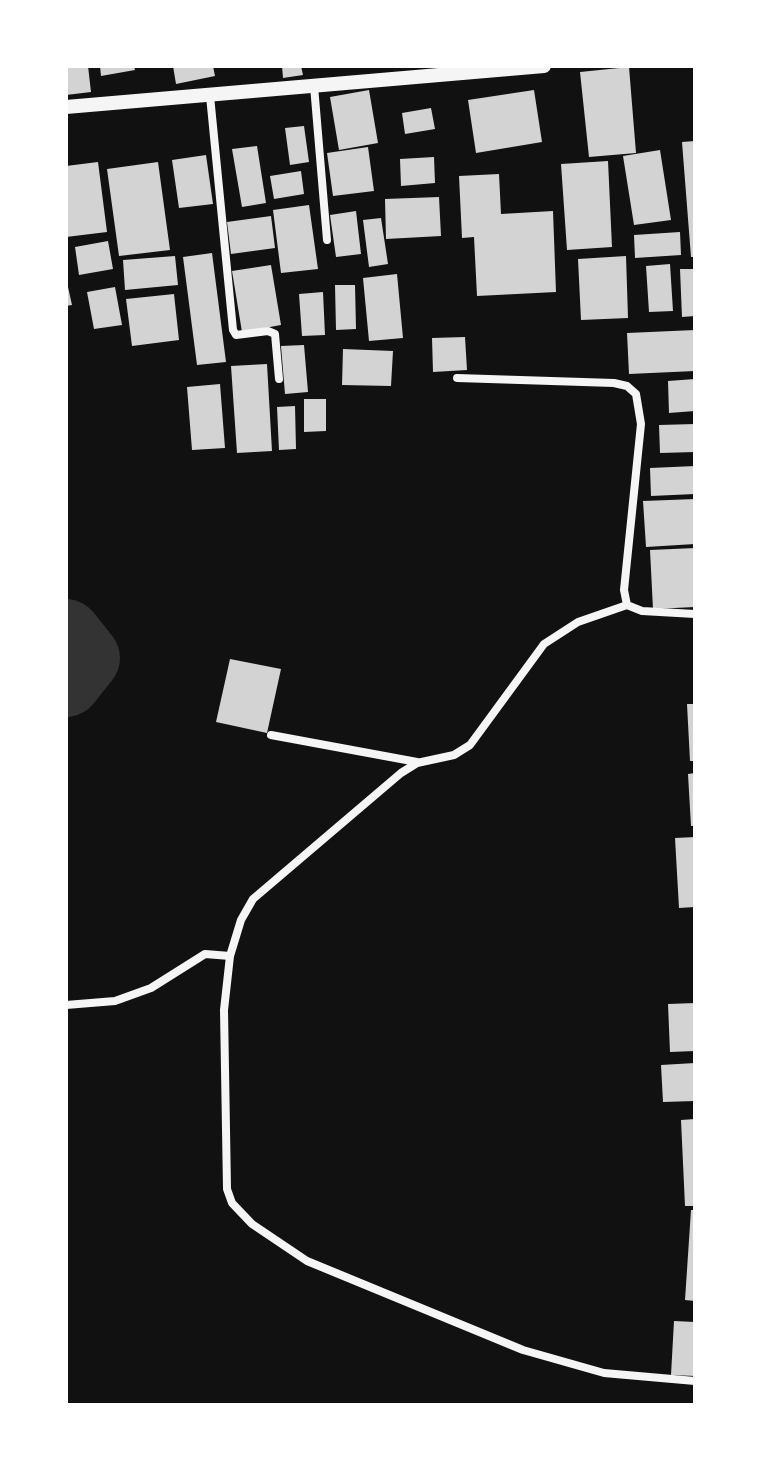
<!DOCTYPE html>
<html>
<head>
<meta charset="utf-8">
<style>
  body { margin:0 }
  #map { position:relative; width:761px; height:1471px; overflow:hidden; background:#111; font-family:Arial,sans-serif }
  canvas { display:block }
  .frame { position:absolute; inset:0; border:68px solid #fff; pointer-events:none }
</style>
</head>
<body>
<div id="map">
<canvas width="761" height="1471"></canvas>
<div class="frame"></div>
</div>
<script>
const context = document.querySelector('canvas').getContext('2d');
context.lineJoin = 'round';
function toPath(rows) {
  const path = new Path2D();
  for (const r of rows) {
    path.moveTo(r[0], r[1]);
    for (let i = 2; i < r.length; i += 2) path.lineTo(r[i], r[i + 1]);
  }
  return path;
}
function stroke(path, color, width, dash) {
  context.strokeStyle = color;
  context.lineWidth = width;
  context.lineCap = dash ? 'butt' : 'round';
  context.setLineDash(dash || []);
  context.stroke(path);
}
function fillPath(path, color) {
  context.fillStyle = color;
  context.fill(path, 'evenodd');
}
stroke(toPath([
  [66,634,85,658,66,682]
]), '#333', 70);
fillPath(toPath([
  [66,66,88,66,91,92,66,95],
  [100,66,134,66,135,70,101,76],
  [173,66,213,66,215,76,176,84],
  [282,66,301,66,303,75,283,78],
  [629,67,636,153,589,157,580,72],
  [369,90,378,143,339,150,330,97],
  [534,90,542,142,476,153,468,100],
  [431,108,435,129,405,134,402,113],
  [304,126,309,162,290,165,285,128],
  [695,141,695,257,691,257,682,142],
  [257,146,266,203,242,207,232,149],
  [368,147,374,191,333,196,327,153],
  [660,150,671,220,634,225,623,156],
  [206,155,213,204,179,208,172,160],
  [434,157,435,183,401,186,400,159],
  [608,161,612,247,567,250,561,164],
  [98,162,107,232,66,237,66,166],
  [158,162,170,250,119,256,107,169],
  [301,171,304,194,274,199,270,176],
  [499,174,501,214,553,211,556,292,477,296,474,237,462,238,459,176],
  [439,197,441,236,386,239,385,199],
  [309,205,318,269,281,273,273,210],
  [356,211,361,254,336,257,330,215],
  [271,216,275,248,231,254,227,222],
  [381,218,388,264,369,267,363,220],
  [680,232,681,255,635,258,634,235],
  [108,241,113,269,79,275,75,247],
  [212,253,226,362,197,365,183,257],
  [175,256,178,285,125,290,123,260],
  [626,256,628,318,581,320,578,259],
  [670,264,673,311,649,312,646,266],
  [271,265,281,325,242,332,232,271],
  [680,269,695,269,695,316,682,317],
  [397,274,403,338,369,341,363,278],
  [66,278,72,305,66,306],
  [335,285,355,285,356,329,336,330],
  [115,287,122,325,94,329,87,292],
  [323,292,325,335,302,336,299,294],
  [174,294,179,340,132,346,126,299],
  [695,330,695,371,629,374,627,333],
  [465,337,467,370,433,372,432,338],
  [304,345,308,392,285,394,281,346],
  [343,349,393,351,391,386,342,385],
  [267,364,272,451,237,453,231,366],
  [695,379,695,411,669,413,668,381],
  [220,384,225,448,192,450,187,387],
  [304,399,326,399,326,431,304,432],
  [295,406,296,449,279,450,277,407],
  [695,424,695,452,660,453,659,425],
  [695,466,695,494,651,496,650,468],
  [695,499,695,544,646,547,643,501],
  [695,548,695,607,653,609,650,550],
  [230,659,281,669,267,733,216,722],
  [687,704,695,704,695,761,690,761],
  [695,773,695,826,691,826,688,774],
  [695,837,695,907,679,908,675,838],
  [695,1003,695,1051,670,1052,668,1004],
  [695,1063,695,1101,663,1102,661,1065],
  [695,1119,695,1206,685,1206,681,1120],
  [691,1210,695,1210,695,1301,685,1300],
  [674,1321,695,1322,695,1376,671,1375]
]), '#d3d3d3');
stroke(toPath([
  [314,86,327,240],
  [210,96,233,330,236,335,268,331,275,334,279,379],
  [457,378,614,383,627,386,636,394,641,424,624,590,627,605],
  [695,614,642,611,627,605,578,622,544,644,470,745,454,755,417,763,401,773,253,899,241,920,230,956,224,1010,227,1189,232,1203,252,1224,307,1261,523,1350,604,1373,695,1381],
  [271,735,417,762],
  [66,1005,115,1001,151,988,205,954,230,956]
]), '#f5f5f5', 8);
stroke(toPath([
  [66,107,544,66]
]), '#f5f5f5', 14);
</script>
</body>
</html>
